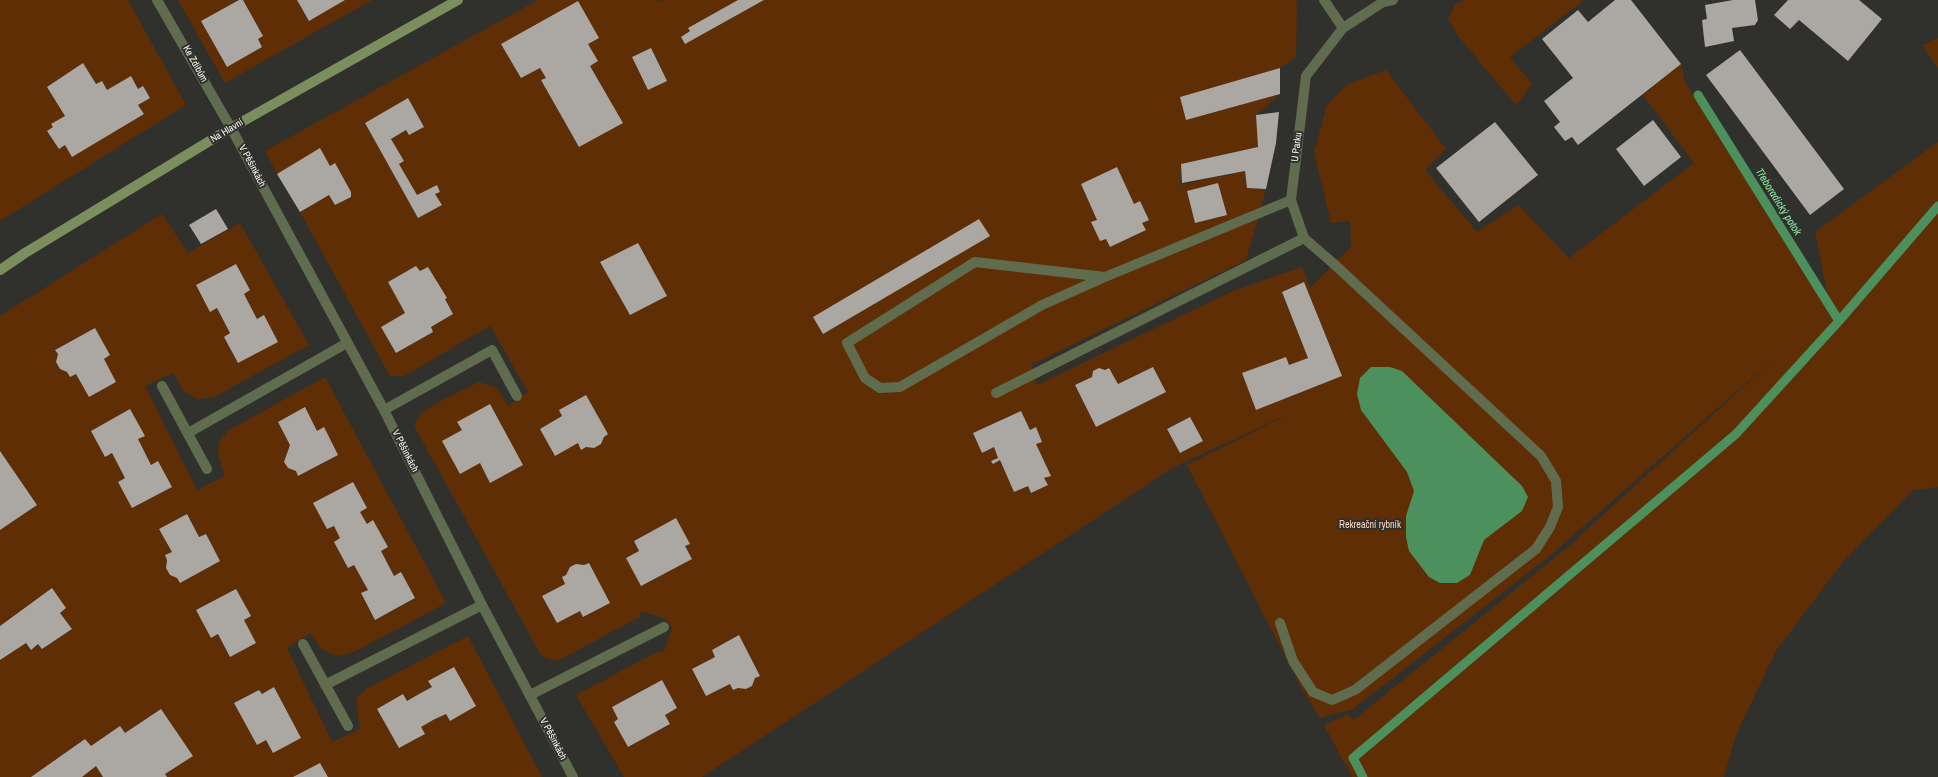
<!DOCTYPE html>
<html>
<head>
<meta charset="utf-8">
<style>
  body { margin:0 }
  canvas { display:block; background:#30302c }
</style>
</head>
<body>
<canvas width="1938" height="777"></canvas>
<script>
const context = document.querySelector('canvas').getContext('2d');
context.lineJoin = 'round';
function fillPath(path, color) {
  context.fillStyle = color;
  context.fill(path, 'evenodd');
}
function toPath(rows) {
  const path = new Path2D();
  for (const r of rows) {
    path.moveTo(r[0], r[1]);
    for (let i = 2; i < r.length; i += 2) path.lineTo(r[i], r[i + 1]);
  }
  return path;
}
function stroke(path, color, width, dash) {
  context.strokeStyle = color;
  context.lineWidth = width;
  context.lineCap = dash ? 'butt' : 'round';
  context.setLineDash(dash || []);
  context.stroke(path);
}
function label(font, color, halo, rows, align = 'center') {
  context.font = font + ' "Archivo Narrow",sans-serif';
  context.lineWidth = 4;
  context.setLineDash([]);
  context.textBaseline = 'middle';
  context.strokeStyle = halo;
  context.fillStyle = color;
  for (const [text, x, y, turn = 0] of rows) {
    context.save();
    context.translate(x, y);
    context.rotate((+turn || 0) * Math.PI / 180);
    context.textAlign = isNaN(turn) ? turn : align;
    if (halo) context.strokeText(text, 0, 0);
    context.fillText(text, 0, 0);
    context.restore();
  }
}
fillPath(toPath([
  [0,0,128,0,186,105,0,221],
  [83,63,96,84,102,81,107,90,131,76,138,89,143,86,150,97,138,105,144,114,72,156,65,145,59,149,47,132,53,127,52,124,65,116,47,87],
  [178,0,239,0,201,21,227,67,262,47,258,39,263,36,243,0,297,0,309,21,345,0,372,0,225,83],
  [538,0,657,0,658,2,662,0,738,0,689,28,690,31,682,37,685,44,764,0,1295,0,1297,4,1296,57,1280,68,1181,97,1187,120,1280,94,1256,115,1258,147,1181,164,1180,185,1245,171,1247,188,1266,189,1246,260,1031,365,1037,385,1233,291,1302,267,1310,288,1351,247,1350,221,1331,223,1314,153,1327,105,1348,84,1386,70,1446,149,1425,170,1477,232,1518,205,1569,258,1694,163,1643,95,1681,64,1685,82,1830,308,1815,232,1938,142,1938,487,1913,490,1842,563,1776,651,1736,735,1724,777,1352,777,1324,725,1347,715,1354,720,1569,546,1787,347,1552,554,1353,709,1320,718,1302,689,1187,465,1297,410,1174,467,702,777,624,777,576,695,659,651,664,652,672,628,666,619,641,611,640,617,557,661,542,657,414,426,420,414,437,403,479,382,497,388,508,406,528,392,490,326,404,376,390,376,300,212,329,195,335,205,350,197,351,192,335,164,330,166,320,149,277,174,265,151],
  [578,1,598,38,588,44,598,61,590,66,623,123,579,147,542,81,546,78,540,68,521,78,502,44],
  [651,48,667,81,648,90,632,57],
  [408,98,424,127,409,135,406,130,391,139,404,161,399,164,417,195,436,186,440,192,435,194,441,205,418,218,365,123],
  [1117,167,1134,204,1140,201,1149,220,1142,223,1146,230,1110,247,1106,239,1100,241,1092,222,1097,220,1081,184],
  [1218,183,1227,215,1195,223,1187,191],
  [979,219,989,236,823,334,813,317],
  [600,262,667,296,630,315],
  [416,266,420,271,428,267,446,298,445,299,453,314,431,327,433,332,396,353,381,327,405,313,388,282],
  [1304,282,1342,376,1256,410,1242,373,1289,365,1308,358,1282,292],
  [1153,367,1165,392,1096,427,1075,385,1092,377,1094,371,1109,368,1118,384],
  [586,395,608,434,604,437,601,444,594,448,586,447,581,449,578,443,555,456,540,429,562,416,559,410],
  [490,404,523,465,490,483,480,463,460,474,462,430,457,422],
  [1021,411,1030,430,1036,427,1042,442,1036,444,1050,475,1044,478,1048,485,1031,493,1028,486,1000,460,993,464,991,461,998,458,994,447,982,453,973,433],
  [1189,417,1203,441,1180,453,1167,429],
  [676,518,689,544,685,546,692,559,641,586,626,558,639,551,634,541],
  [589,563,610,603,583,617,580,611,557,623,542,596,565,584,562,578,566,575,570,567,576,564,584,565],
  [739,635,760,676,755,678,752,686,746,689,738,688,733,690,730,684,706,696,692,669,715,657,712,650],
  [662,680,677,708,665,715,670,725,628,747,614,722,618,719,612,707],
  [1464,0,1584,0,1510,57,1532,84,1519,102,1515,104,1458,36,1448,19,1455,5],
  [1938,38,1938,68,1922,45],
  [162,214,188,253,240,223,309,345,214,397,198,399,183,391,173,373,145,386,197,490,225,476,218,454,220,439,229,430,325,377,446,603,354,652,338,656,323,650,310,633,287,648,332,742,360,729,356,699,366,689,468,636,542,777,328,777,320,763,295,777,167,777,165,774,193,755,160,709,125,733,120,726,91,746,85,739,31,777,0,777,0,660,26,643,30,650,38,644,42,649,72,629,60,613,66,608,52,588,0,626,0,530,37,505,0,451,0,316],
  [236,264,250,290,244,294,257,319,264,315,277,342,238,363,224,337,230,333,217,308,210,311,196,285],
  [95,328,110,356,67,372,60,369,56,362,58,354,55,349],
  [305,408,317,431,324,428,338,455,299,476,296,471,288,468,284,462,290,445,278,422],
  [130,410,144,435,138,439,151,465,158,461,172,487,132,508,118,482,125,478,112,453,105,457,91,431],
  [353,482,367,508,360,512,367,524,374,521,388,547,381,551,394,576,401,572,415,599,375,620,361,593,368,590,354,565,348,568,334,542,340,538,334,526,327,529,313,503],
  [187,514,199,537,206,534,220,561,180,582,177,578,170,575,166,568,167,560,165,555,172,552,160,529],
  [236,589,250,616,244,620,256,643,230,657,218,634,211,638,196,610],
  [454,667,476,706,450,721,446,714,433,720,421,727,424,735,399,748,377,709,403,694,407,701,432,687,428,681],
  [274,687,301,738,273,753,266,740,257,745,234,703,259,690,262,694],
  [96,766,103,777,82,777,86,774,85,773]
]), '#5f2e05');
fillPath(toPath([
  [1371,367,1390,367,1402,371,1522,486,1528,497,1522,511,1484,540,1470,575,1457,583,1440,583,1429,577,1409,551,1406,537,1406,516,1414,491,1407,472,1361,410,1357,394,1360,378]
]), '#4b905d');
stroke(toPath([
  [1698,95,1839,321],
  [1363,777,1353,758,1736,434,1839,321,1938,206]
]), '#4b905d', 9);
fillPath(toPath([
  [239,0,243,0,263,36,258,39,262,47,227,67,201,21],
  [297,0,345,0,309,21],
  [738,0,764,0,685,44,681,37,690,31,688,28],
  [1615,0,1631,0,1681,64,1578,145,1572,137,1565,141,1554,127,1560,122,1544,101,1573,78,1542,39,1578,10,1588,22],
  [1733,0,1755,0,1758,20,1755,25,1732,28,1734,41,1705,47,1702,20,1707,19,1705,5],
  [1788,0,1859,0,1882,19,1848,61,1799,20,1790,29,1774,15],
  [578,1,599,38,588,44,598,61,590,66,623,123,579,147,541,80,546,78,540,68,521,78,501,44],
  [651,48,667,81,648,90,632,57],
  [1740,50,1844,189,1810,215,1706,75],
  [83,63,96,84,102,81,107,90,131,76,138,89,143,86,150,98,138,105,144,114,72,157,65,145,59,149,47,131,53,127,51,124,65,116,47,87],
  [1280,68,1280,94,1186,120,1180,97],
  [408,98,424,127,409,135,406,130,391,139,404,161,399,164,417,195,437,185,440,192,435,194,442,205,418,218,365,123],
  [1279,112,1276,143,1266,189,1247,188,1245,171,1182,183,1181,164,1258,147,1256,115],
  [1653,120,1681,157,1644,186,1616,149],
  [1495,122,1538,175,1479,222,1436,168],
  [320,148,330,166,335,163,351,192,351,197,335,205,329,195,300,212,277,174],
  [1117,167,1134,204,1140,201,1149,220,1142,223,1146,230,1110,247,1106,239,1100,241,1091,222,1097,220,1081,184],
  [1218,183,1227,215,1195,223,1187,191],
  [216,209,228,229,201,244,189,225],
  [979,219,990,236,823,334,813,317],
  [638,243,667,296,630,315,600,262],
  [236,264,250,290,244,294,257,319,264,315,278,342,238,363,224,337,230,333,217,308,210,312,196,285],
  [416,266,420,271,428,267,447,298,445,299,453,314,431,327,433,332,396,353,381,327,405,313,388,282],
  [1304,282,1342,376,1256,410,1242,373,1286,357,1289,365,1308,358,1282,292],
  [95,328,110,355,104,359,116,382,89,397,76,374,70,377,67,372,60,369,56,362,58,354,55,350],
  [1153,367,1166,392,1096,427,1075,385,1092,377,1093,371,1099,368,1105,370,1109,368,1118,384],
  [586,395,608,434,604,437,601,444,594,448,586,447,581,450,578,443,555,456,540,429,562,416,559,410],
  [490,404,523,465,490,483,480,463,460,474,442,441,462,430,457,422],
  [305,407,317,431,324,427,338,455,298,476,296,471,288,468,284,462,290,445,278,422],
  [130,409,145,436,138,439,151,465,158,461,172,487,132,508,118,482,125,478,112,453,105,457,91,431],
  [1021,411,1030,430,1036,427,1042,442,1036,444,1051,476,1044,478,1048,485,1031,493,1028,486,1014,492,1000,460,993,464,991,461,998,458,994,447,982,453,973,433],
  [1190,417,1203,441,1180,453,1167,429],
  [0,451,37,505,0,530],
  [353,482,367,508,360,512,367,524,373,520,388,547,381,551,394,576,401,572,415,598,375,620,361,593,368,590,354,565,348,568,334,542,340,538,334,526,327,529,313,503],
  [187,514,199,537,206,534,220,561,180,583,177,578,170,575,166,568,167,560,165,555,172,552,159,529],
  [676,518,690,544,685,546,692,559,641,586,626,558,639,551,634,541],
  [589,563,610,603,583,617,580,611,557,623,542,596,565,584,562,577,566,575,570,567,576,564,584,565],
  [52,588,66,608,60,613,72,629,42,649,38,644,31,650,26,643,0,660,0,626],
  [236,589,251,616,244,620,256,643,230,657,218,634,211,638,196,610],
  [739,635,760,676,755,678,752,686,746,689,738,688,733,690,730,684,706,696,692,669,715,657,712,650],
  [454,667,476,706,450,721,446,714,433,720,421,727,425,734,399,748,377,709,403,694,407,701,419,694,432,687,428,681],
  [662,680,677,708,665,715,670,724,628,747,614,722,618,719,612,707],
  [274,687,301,738,273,753,266,740,257,745,234,703,259,690,262,694],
  [161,709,193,756,165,774,167,777,103,777,96,766,82,777,31,777,85,739,91,746,120,726,125,733],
  [320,763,328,777,293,777]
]), '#aba8a4');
stroke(toPath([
  [1105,277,975,262,847,343,865,378,880,388,900,387,1042,305,1105,277,1291,200],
  [996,393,1304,238],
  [1280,623,1293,661,1313,692,1332,700,1355,690,1536,549,1550,527,1558,507,1556,481,1541,456,1334,264]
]), '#606c4e', 10);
stroke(toPath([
  [157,0,231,128,384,410,482,605,573,777],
  [1324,0,1343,28],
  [1334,264,1304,238,1291,200,1306,76,1343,28,1383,2,1393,0],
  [162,386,207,469],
  [384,410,492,350,517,396],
  [188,433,347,343],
  [303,644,348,726],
  [325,685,482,605],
  [530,695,664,627]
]), '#606c4e', 10);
stroke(toPath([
  [0,270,25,253,231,128,458,0]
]), '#7b8e5e', 10);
label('10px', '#f5f5f2', '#30302c', [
  ["Ke Zdibům",195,64,61],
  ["Na Hlavní",227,131,-31],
  ["U Parku",1297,147,-83],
  ["V Pěšinkách",252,166,62],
  ["V Pěšinkách",405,451,63],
  ["V Pěšinkách",553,739,62]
]);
label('10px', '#fdd6be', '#30302c', [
  ["Rekreační rybník",1370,525]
]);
label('italic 11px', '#8beaa2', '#30302c', [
  ["Třeboradický potok",1778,202,58]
]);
</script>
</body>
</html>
